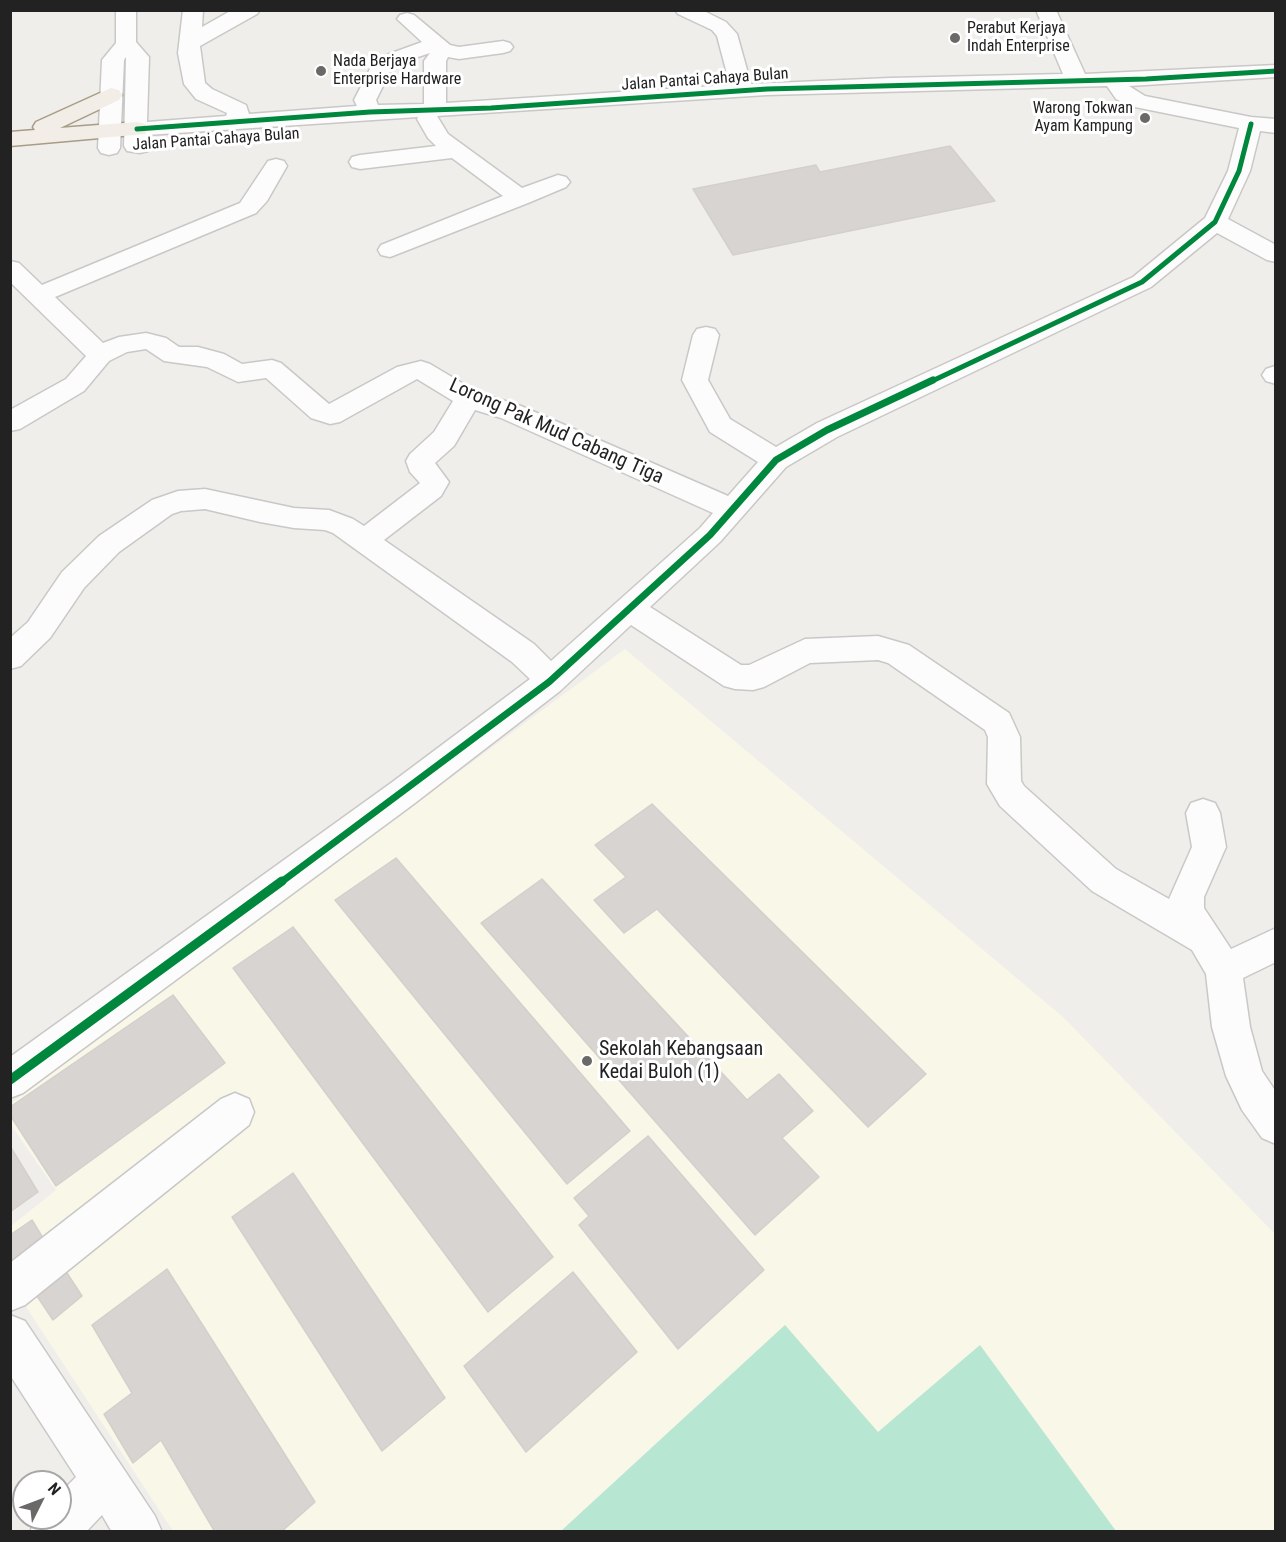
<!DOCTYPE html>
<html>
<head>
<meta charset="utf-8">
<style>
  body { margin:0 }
  #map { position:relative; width:1286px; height:1542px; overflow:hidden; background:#f0eeeb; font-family:"Roboto Condensed",sans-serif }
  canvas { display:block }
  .frame { position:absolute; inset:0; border:12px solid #222; pointer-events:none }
  .north { position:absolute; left:12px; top:1470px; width:60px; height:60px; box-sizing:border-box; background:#fff; border:2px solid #a7a7a7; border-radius:50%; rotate:48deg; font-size:16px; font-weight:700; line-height:24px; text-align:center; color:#222 }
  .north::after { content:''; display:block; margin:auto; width:21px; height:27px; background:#6a6968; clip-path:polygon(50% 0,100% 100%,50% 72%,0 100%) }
</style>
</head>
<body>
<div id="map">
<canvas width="1286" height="1542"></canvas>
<div class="frame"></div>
<div class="north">N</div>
</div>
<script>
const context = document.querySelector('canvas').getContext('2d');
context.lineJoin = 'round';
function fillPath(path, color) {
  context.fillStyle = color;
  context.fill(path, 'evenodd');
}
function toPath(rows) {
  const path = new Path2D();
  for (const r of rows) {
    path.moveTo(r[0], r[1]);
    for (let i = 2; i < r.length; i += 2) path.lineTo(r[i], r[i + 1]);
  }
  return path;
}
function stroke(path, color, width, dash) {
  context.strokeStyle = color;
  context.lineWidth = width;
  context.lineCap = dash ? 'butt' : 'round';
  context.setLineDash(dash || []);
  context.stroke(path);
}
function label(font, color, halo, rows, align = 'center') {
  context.font = font + ' "Roboto Condensed",sans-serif';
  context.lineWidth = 6;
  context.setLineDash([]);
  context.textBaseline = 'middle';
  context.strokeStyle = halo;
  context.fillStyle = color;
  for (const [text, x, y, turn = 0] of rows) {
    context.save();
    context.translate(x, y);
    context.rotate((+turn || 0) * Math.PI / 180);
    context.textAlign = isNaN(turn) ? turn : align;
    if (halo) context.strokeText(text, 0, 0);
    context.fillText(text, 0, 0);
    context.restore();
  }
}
fillPath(toPath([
  [625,649,1063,1017,1275,1234,1275,1531,173,1531,11,1284,11,1226,56,1190,11,1125,10,1104]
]), '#f8f7e8');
fillPath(toPath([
  [785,1325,878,1432,980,1345,1116,1531,561,1531]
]), '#b7e6d2');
const building = toPath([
  [950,146,995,201,733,255,693,189,816,165,820,172,950,146],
  [652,804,926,1074,868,1127,657,909,624,933,594,900,626,877,595,845,652,804],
  [396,858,630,1131,567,1184,335,900,396,858],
  [542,879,747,1100,779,1074,813,1111,782,1138,819,1177,755,1235,481,923,542,879],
  [293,927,553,1257,488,1312,233,968,293,927],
  [173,995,225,1063,56,1186,10,1115,10,1107,173,995],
  [648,1136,764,1270,678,1349,579,1225,589,1216,574,1198,648,1136],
  [10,1146,38,1192,10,1212,10,1146],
  [293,1173,445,1398,382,1451,232,1217,293,1173],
  [32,1220,49,1248,10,1264,10,1235,32,1220],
  [167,1269,315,1502,281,1532,215,1532,161,1440,133,1463,104,1414,132,1393,92,1325,167,1269],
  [65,1270,82,1296,53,1320,35,1293,65,1270],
  [573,1272,637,1352,526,1452,464,1366,573,1272]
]);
fillPath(building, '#d7d4d2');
stroke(building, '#d3d0cc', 1.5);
const minor = toPath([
  [116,10,136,10,136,42,149,57,147,122,226,116,227,113,196,99,184,84,178,53,183,10,203,10,202,27,232,10,260,10,257,14,200,46,205,83,212,89,246,105,249,114,357,106,354,100,373,63,389,54,422,42,397,19,400,15,407,13,414,15,450,45,459,47,503,41,510,43,513,47,510,51,503,53,459,59,448,57,446,61,446,103,730,85,717,36,712,30,678,14,675,10,702,10,726,22,737,34,751,84,890,78,1063,74,1036,10,1056,10,1085,74,1276,65,1276,77,1129,86,1145,96,1251,117,1276,119,1276,133,1260,131,1250,171,1228,219,1276,245,1276,262,1267,260,1217,233,1151,287,837,437,786,467,720,542,650,607,741,665,749,665,805,639,878,636,909,645,1009,713,1020,737,1021,781,1024,786,1116,869,1169,899,1192,847,1186,813,1191,803,1203,799,1215,803,1220,813,1226,847,1204,897,1204,908,1231,949,1276,928,1276,962,1243,978,1250,1027,1262,1071,1276,1092,1276,1144,1262,1138,1242,1110,1226,1076,1212,1027,1206,974,1192,950,1092,891,1000,806,987,784,988,737,985,730,888,663,878,660,810,663,764,687,753,690,735,689,724,686,631,625,560,691,415,803,23,1093,10,1098,10,1057,391,783,530,679,512,662,333,533,325,530,294,528,260,522,205,509,181,511,172,514,119,552,84,588,50,638,21,666,10,669,10,638,28,622,62,572,99,536,152,500,178,491,205,489,294,508,329,510,353,519,364,526,420,483,410,472,406,461,410,454,434,432,453,401,417,379,340,422,330,424,311,418,266,378,238,382,207,367,164,361,146,349,127,352,109,361,84,391,20,429,10,431,10,410,66,379,86,356,10,282,10,261,19,263,42,285,240,203,268,161,276,159,284,161,287,166,267,201,256,213,55,297,103,343,119,337,146,333,166,338,179,347,198,347,224,354,242,364,272,360,281,363,329,404,397,367,421,361,430,364,477,392,521,406,728,496,758,462,710,432,682,380,693,335,697,329,706,327,715,329,719,335,708,380,730,419,776,447,817,423,1133,277,1205,218,1228,171,1239,128,1130,106,1116,99,1107,86,767,95,437,116,448,134,522,188,558,175,566,177,570,182,566,187,528,203,390,257,381,255,378,250,381,245,503,196,452,158,360,169,352,167,349,162,352,157,360,155,436,146,428,138,417,119,418,117,147,135,146,141,151,146,148,151,140,153,127,151,124,146,126,57,124,60,120,148,117,153,109,155,101,153,98,148,102,60,116,43,116,10],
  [430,53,424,61,424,104,378,105,376,100,390,72,403,62,430,53],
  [475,410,501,418,713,513,700,528,551,661,534,644,384,540,441,496,449,482,435,463,454,446,475,410],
  [1275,366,1276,384,1266,381,1262,375,1266,369,1275,366],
  [235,1093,249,1099,254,1112,249,1125,25,1305,10,1311,10,1263,221,1099,235,1093],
  [10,1315,25,1321,155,1516,162,1532,112,1532,102,1515,86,1532,30,1532,36,1518,60,1518,60,1493,76,1477,10,1375,10,1315]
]);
const major = toPath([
  [111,88,119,90,122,95,119,100,60,128,137,122,145,124,148,129,145,134,10,146,10,132,35,130,33,127,36,122,111,88]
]);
stroke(minor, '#c9c8c7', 3);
stroke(major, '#a79c86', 3);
fillPath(minor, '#fdfcfc');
fillPath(major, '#f3ede7');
stroke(toPath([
  [137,129,370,112,491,108,767,89,1146,79,1276,71],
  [930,382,1142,282,1215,222,1239,171,1251,124]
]), '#00873e', 5);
stroke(toPath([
  [280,883,549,682,710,535,776,460,827,430,933,380]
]), '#00873e', 7);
stroke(toPath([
  [10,1080,282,881]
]), '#00873e', 9);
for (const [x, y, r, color] of [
  [955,38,6,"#6a6968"],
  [321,71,6,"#6a6968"],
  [1145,118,6,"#6a6968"],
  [587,1061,6,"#6a6968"]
]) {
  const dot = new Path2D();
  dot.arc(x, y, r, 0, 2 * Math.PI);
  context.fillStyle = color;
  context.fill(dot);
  stroke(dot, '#fff', 2);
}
label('16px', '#222', '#fff', [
  ["Perabut Kerjaya",967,29],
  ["Indah Enterprise",967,47],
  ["Nada Berjaya",333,62],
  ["Enterprise Hardware",333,80],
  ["Warong Tokwan",1133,109,"right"],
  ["Ayam Kampung",1133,127,"right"]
], 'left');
label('16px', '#222', '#fff', [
  ["Jalan Pantai Cahaya Bulan",705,80,-4],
  ["Jalan Pantai Cahaya Bulan",216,140,-4]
]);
label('20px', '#222', '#fff', [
  ["Lorong Pak Mud Cabang Tiga",556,432,24]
]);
label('20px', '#222', '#fff', [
  ["Sekolah Kebangsaan",599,1050],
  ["Kedai Buloh (1)",599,1073]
], 'left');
</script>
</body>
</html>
